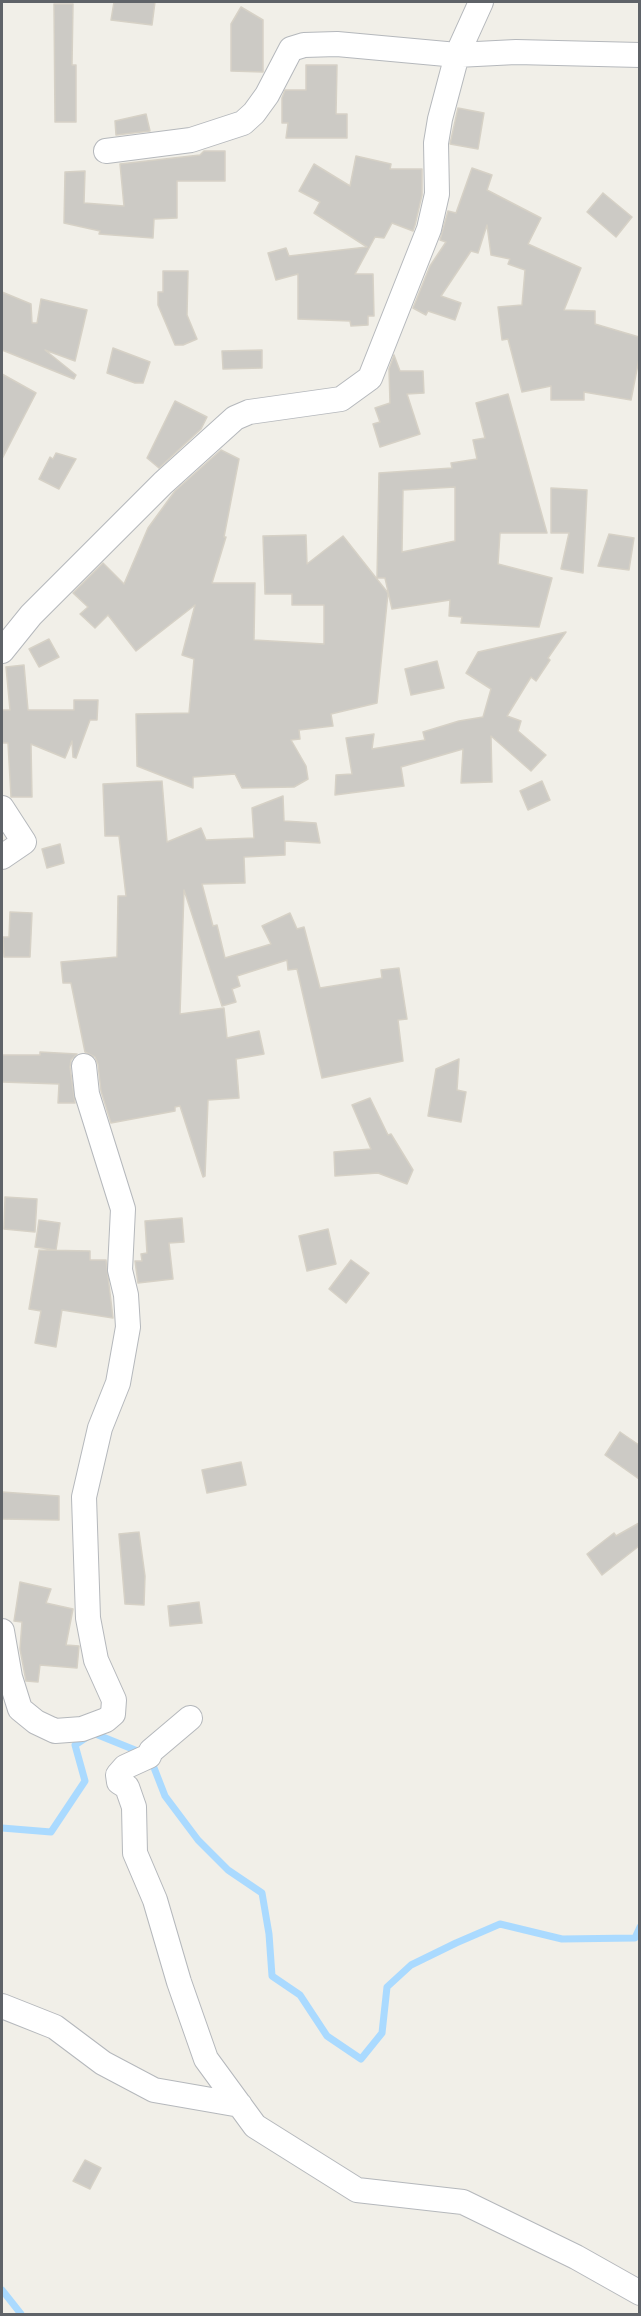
<!DOCTYPE html>
<html>
<head>
<meta charset="utf-8">
<style>
  body { margin:0 }
  #map { position:relative; width:641px; height:2316px; overflow:hidden; background:#f1efe8; font-family:"Fira Sans",sans-serif }
  canvas { display:block }
  .frame { position:absolute; inset:0; border:3px solid #5f6368; pointer-events:none }
</style>
</head>
<body>
<div id="map">
<canvas width="641" height="2316"></canvas>
<div class="frame"></div>
</div>
<script>
const context = document.querySelector('canvas').getContext('2d');
context.lineJoin = 'round';
function toPath(rows) {
  const path = new Path2D();
  for (const r of rows) {
    path.moveTo(r[0], r[1]);
    for (let i = 2; i < r.length; i += 2) path.lineTo(r[i], r[i + 1]);
  }
  return path;
}
function stroke(path, color, width, dash) {
  context.strokeStyle = color;
  context.lineWidth = width;
  context.lineCap = dash ? 'butt' : 'round';
  context.setLineDash(dash || []);
  context.stroke(path);
}
function fillPath(path, color) {
  context.fillStyle = color;
  context.fill(path, 'evenodd');
}
stroke(toPath([
  [151,1760,165,1796,198,1840,228,1870,262,1893,269,1934,272,1976,300,1995,327,2036,361,2059,382,2033,387,1987,411,1965,456,1943,500,1924,562,1939,635,1938,640,1927],
  [2,1828,51,1832,85,1781,75,1745,93,1733,140,1752],
  [2,2290,21,2314]
]), '#aadaff', 7);
const building = toPath([
  [114,2,155,2,152,25,111,20,114,2],
  [54,4,73,4,72,65,76,65,76,122,55,122,54,4],
  [241,7,263,20,263,72,231,71,231,24,241,7],
  [306,65,337,65,336,114,347,114,347,138,286,138,288,123,282,123,282,98,285,90,306,90,306,65],
  [458,108,484,113,478,149,450,144,458,108],
  [146,114,150,131,116,135,115,121,146,114],
  [204,151,225,151,225,181,177,181,177,218,154,219,153,238,99,234,100,231,64,223,65,172,85,171,84,203,124,206,120,164,200,155,204,151],
  [356,156,391,164,390,169,422,169,422,195,415,225,413,231,392,223,384,238,375,237,355,274,373,274,374,316,368,316,368,325,351,326,350,321,298,319,298,274,276,280,268,253,286,248,289,256,367,247,314,213,320,202,299,191,314,164,350,186,356,156],
  [472,168,492,175,487,190,541,218,528,244,581,268,564,310,595,311,595,324,639,337,639,359,631,400,584,392,584,400,551,400,551,386,522,392,508,339,502,340,498,307,522,305,525,270,508,264,510,259,491,255,487,225,478,253,471,251,441,296,461,303,455,320,428,311,426,315,413,308,430,266,446,242,440,240,448,211,456,213,472,168],
  [603,193,632,217,616,237,587,212,603,193],
  [163,271,188,271,187,315,197,339,183,345,175,345,158,305,158,292,163,292,163,271],
  [2,292,31,304,32,323,37,323,41,299,87,310,75,361,45,350,76,375,74,379,2,350,2,292],
  [113,348,150,362,143,383,135,383,107,373,113,348],
  [262,350,262,368,223,369,222,351,262,350],
  [394,355,400,371,423,371,424,393,407,394,420,434,380,447,373,424,380,422,375,408,390,403,389,369,394,355],
  [2,374,36,393,2,459,2,374],
  [508,394,547,533,500,533,498,564,552,578,539,627,461,623,462,617,449,616,450,600,392,609,385,578,377,578,379,473,452,468,451,463,477,459,473,440,485,438,476,403,508,394],
  [455,487,455,541,402,552,403,490,455,487],
  [175,401,207,417,201,429,159,468,147,458,175,401],
  [221,450,239,459,224,537,226,537,212,583,255,583,254,640,324,644,324,605,292,605,292,594,265,594,263,536,306,535,307,564,343,536,388,593,377,703,331,714,333,726,299,730,300,739,291,740,306,766,308,779,294,787,242,788,235,774,193,777,193,788,137,766,136,714,189,713,194,659,182,655,195,605,136,651,108,615,95,628,80,614,88,607,73,593,103,563,124,584,148,528,175,491,221,450],
  [56,453,76,459,59,489,39,479,50,457,53,459,56,453],
  [551,488,587,490,583,573,561,569,569,533,551,533,551,488],
  [609,534,634,538,629,570,598,566,609,534],
  [566,632,548,658,550,660,536,681,531,677,507,716,521,721,518,731,546,755,531,771,491,736,492,782,461,783,463,749,401,767,404,786,335,795,336,775,352,774,346,738,374,734,372,749,425,740,423,732,459,721,483,717,491,689,466,673,478,652,566,632],
  [49,639,59,657,39,667,29,649,49,639],
  [437,661,444,688,411,695,405,669,437,661],
  [24,665,28,710,74,710,74,700,98,700,97,720,90,720,76,758,73,757,72,741,65,758,31,744,32,797,11,797,8,743,2,743,2,710,10,710,6,667,24,665],
  [162,781,167,842,201,828,206,840,254,838,252,808,283,796,284,821,316,823,320,843,285,841,285,855,244,857,245,883,202,884,213,926,217,925,225,958,271,944,262,926,290,913,297,929,304,927,320,988,382,978,381,970,399,968,407,1019,398,1020,403,1061,322,1078,297,969,288,970,287,960,237,976,240,986,232,989,236,1002,222,1006,184,890,180,1014,224,1008,227,1038,259,1031,264,1054,236,1059,239,1098,208,1100,205,1176,203,1177,180,1106,175,1107,175,1111,111,1123,101,1091,98,1064,95,1057,85,1052,71,983,63,983,61,962,117,957,118,896,126,896,119,836,105,836,103,784,162,781],
  [542,781,550,800,528,810,520,791,542,781],
  [60,844,64,863,47,868,42,849,60,844],
  [10,912,32,913,30,957,4,957,3,937,9,937,10,912],
  [40,1052,77,1054,71,1060,70,1067,75,1103,58,1103,59,1084,2,1082,2,1055,40,1055,40,1052],
  [459,1059,457,1090,466,1092,461,1122,428,1116,436,1069,459,1059],
  [370,1098,388,1135,391,1134,413,1170,407,1184,378,1173,335,1176,334,1152,371,1149,352,1105,370,1098],
  [5,1197,37,1199,35,1232,4,1229,5,1197],
  [182,1218,184,1242,169,1243,173,1279,138,1283,135,1261,142,1261,141,1254,147,1253,145,1221,182,1218],
  [39,1220,60,1223,56,1250,35,1247,39,1220],
  [328,1229,336,1264,307,1271,299,1236,328,1229],
  [39,1250,90,1251,90,1260,106,1260,113,1318,62,1310,56,1347,35,1343,41,1311,29,1309,39,1250],
  [351,1260,369,1273,346,1303,329,1289,351,1260],
  [620,1432,639,1445,639,1479,605,1455,620,1432],
  [241,1462,246,1485,207,1493,202,1470,241,1462],
  [2,1492,59,1496,59,1520,2,1519,2,1492],
  [639,1523,639,1546,602,1575,587,1554,614,1533,616,1536,639,1523],
  [139,1532,145,1576,144,1605,125,1604,119,1534,139,1532],
  [20,1582,51,1589,46,1603,73,1609,66,1645,79,1646,77,1668,40,1665,38,1682,26,1681,20,1649,22,1622,14,1621,20,1582],
  [199,1602,202,1623,170,1626,168,1606,199,1602],
  [85,2160,101,2168,90,2189,73,2181,85,2160]
]);
fillPath(building, '#cccac5');
stroke(building, '#d6d1c6', 1.5);
const minor = toPath([
  [106,151,191,140,243,123,254,113,267,95,291,49,304,45,337,44,457,55,516,52,640,55],
  [2,651,31,615,163,483,235,418,249,412,341,399,370,378,429,229,437,194,436,143,440,119,457,55,481,2],
  [2,808,24,842,2,857],
  [2,1631,10,1677,20,1709,36,1722,55,1731,82,1729,106,1720,113,1714,114,1700,96,1660,88,1618,84,1497,100,1428,118,1383,128,1327,126,1295,120,1270,123,1209,87,1094,84,1066],
  [190,1718,151,1751,149,1756,125,1767,118,1775,119,1782,127,1787,134,1807,135,1853,155,1900,179,1982,206,2059,255,2126,357,2190,463,2202,576,2257,640,2293],
  [2,2006,55,2027,103,2063,154,2090,240,2105]
]);
stroke(minor, '#b5b8bc', 26);
stroke(minor, '#fff', 24);
</script>
</body>
</html>
